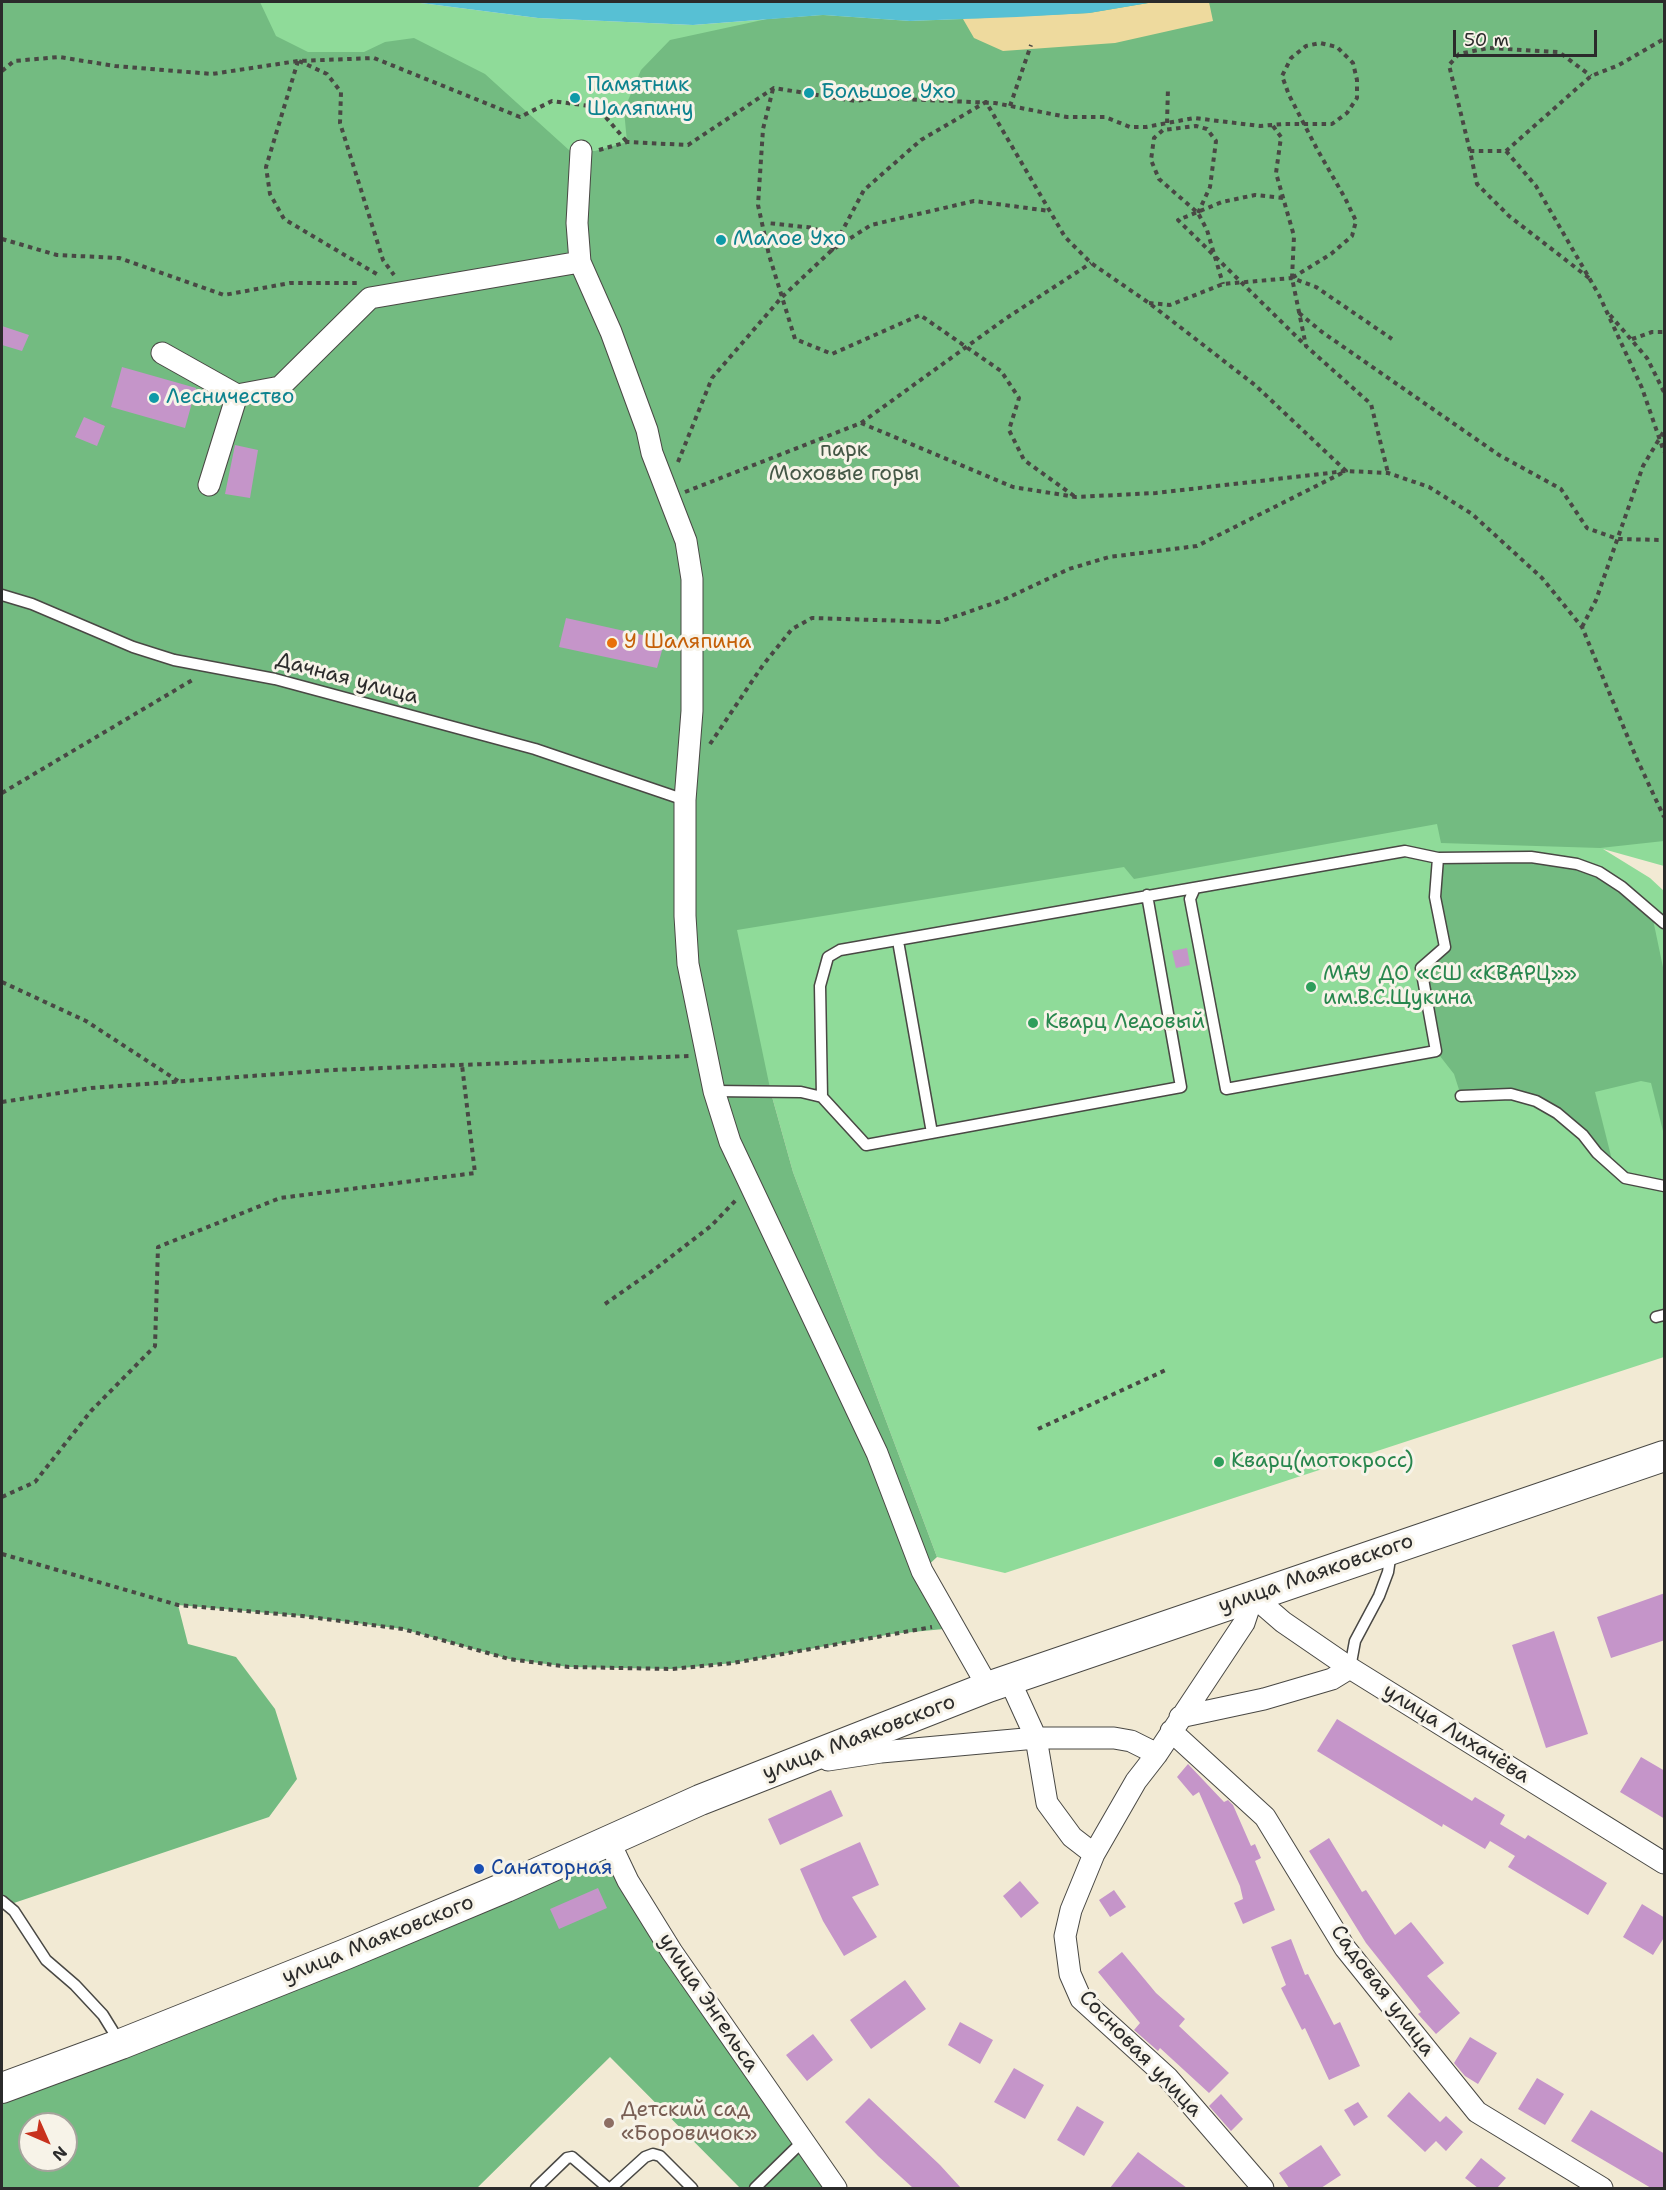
<!DOCTYPE html>
<html>
<head>
<meta charset="utf-8">
<style>
  body { margin:0 }
  #map { position:relative; width:1666px; height:2190px; overflow:hidden; background:#f2ead4; font-family:"Shantell Sans",sans-serif }
  canvas { display:block }
  .frame { position:absolute; inset:0; border:3px solid #2b2b2b; pointer-events:none }
  .north { position:absolute; left:18px; top:2112px; width:60px; height:60px; box-sizing:border-box; background:#f7f3e8; border:2px solid #a5a39c; border-radius:50%; rotate:135deg; font-size:16px; font-weight:700; line-height:24px; text-align:center; color:#2b2b2b }
  .north::after { content:''; display:block; margin:auto; width:21px; height:27px; background:#c8321e; clip-path:polygon(50% 0,100% 100%,50% 72%,0 100%) }
  .scale { position:absolute; left:1453px; top:30px; width:144px; height:27px; box-sizing:border-box; border:3px solid #2b2b2b; border-top:0; padding-left:8px; font-size:18px; line-height:21px; white-space:nowrap; color:#2b2b2b; -webkit-text-stroke:4px #f7f3e8; paint-order:stroke }
</style>
</head>
<body>
<div id="map">
<canvas width="1666" height="2190"></canvas>
<div class="frame"></div>
<div class="north">N</div>
<div class="scale">50 m</div>
</div>
<script>
const context = document.querySelector('canvas').getContext('2d');
context.lineJoin = 'round';
function fillPath(path, color) {
  context.fillStyle = color;
  context.fill(path, 'evenodd');
}
function toPath(rows) {
  const path = new Path2D();
  for (const r of rows) {
    path.moveTo(r[0], r[1]);
    for (let i = 2; i < r.length; i += 2) path.lineTo(r[i], r[i + 1]);
  }
  return path;
}
function stroke(path, color, width, dash) {
  context.strokeStyle = color;
  context.lineWidth = width;
  context.lineCap = dash ? 'butt' : 'round';
  context.setLineDash(dash || []);
  context.stroke(path);
}
function label(font, color, halo, rows, align = 'center') {
  context.font = font + ' "Shantell Sans",sans-serif';
  context.lineWidth = 6;
  context.setLineDash([]);
  context.textBaseline = 'middle';
  context.strokeStyle = halo;
  context.fillStyle = color;
  for (const [text, x, y, turn = 0] of rows) {
    context.save();
    context.translate(x, y);
    context.rotate((+turn || 0) * Math.PI / 180);
    context.textAlign = isNaN(turn) ? turn : align;
    if (halo) context.strokeText(text, 0, 0);
    context.fillText(text, 0, 0);
    context.restore();
  }
}
fillPath(toPath([
  [206,2,413,2,538,18,693,25,823,15,910,21,1017,17,1089,13,1154,2,1664,2,1664,866,1603,849,1650,878,1664,891,1664,1357,1005,1573,937,1557,793,1172,771,1093]
]), '#8fdb99');
fillPath(toPath([
  [2,2,260,2,276,36,308,52,364,52,385,42,414,38,485,74,580,160,581,151,595,151,627,142,624,110,641,70,670,40,767,19,823,15,910,21,1017,17,1154,2,1664,2,1664,841,1600,848,1441,843,1437,824,1134,879,1124,867,737,930,771,1093,793,1172,937,1557,922,1571,954,1628,892,1634,733,1663,672,1669,569,1667,509,1659,403,1629,302,1616,178,1605,188,1644,236,1657,275,1709,297,1779,269,1817,2,1907],
  [1438,858,1577,864,1651,910,1664,972,1664,1135,1651,1083,1641,1081,1595,1092,1614,1168,1536,1101,1461,1096,1454,1074,1436,1051,1421,968,1445,947,1435,897],
  [609,1841,836,2188,740,2188,610,2057,477,2188,2,2188,2,2088],
  [30,2124,66,2124,66,2160,30,2160]
]), '#73bb81');
fillPath(toPath([
  [1154,2,1209,2,1213,21,1115,43,1003,51,974,38,963,19,1089,13]
]), '#eeda9e');
fillPath(toPath([
  [413,2,1154,2,1089,13,1017,17,910,21,823,15,693,25,538,18]
]), '#57c0d4');
fillPath(toPath([
  [2,326,29,335,22,351,2,345],
  [122,367,196,388,185,428,111,407],
  [84,417,105,426,97,446,75,437],
  [235,445,258,450,250,498,225,494],
  [566,618,665,640,657,668,559,647],
  [1187,948,1190,965,1176,968,1172,951],
  [1665,1593,1665,1640,1611,1658,1597,1617],
  [1554,1631,1588,1734,1546,1748,1512,1645],
  [1337,1719,1472,1801,1475,1797,1505,1815,1500,1824,1525,1839,1528,1835,1607,1883,1588,1915,1508,1867,1515,1856,1490,1841,1485,1849,1443,1824,1442,1827,1317,1751],
  [1641,1757,1665,1771,1665,1819,1620,1792],
  [1188,1764,1224,1802,1228,1800,1233,1805,1251,1846,1255,1844,1261,1858,1255,1861,1275,1910,1243,1924,1234,1903,1243,1899,1240,1886,1199,1792,1193,1796,1177,1777],
  [831,1790,843,1816,780,1845,768,1819],
  [1329,1838,1362,1892,1366,1890,1395,1935,1411,1922,1444,1963,1427,1976,1460,2013,1436,2034,1418,2014,1421,2012,1366,1943,1309,1851],
  [860,1842,879,1885,852,1897,877,1937,844,1956,823,1921,800,1869],
  [1020,1881,1039,1903,1021,1918,1003,1896],
  [598,1888,607,1908,559,1929,550,1909],
  [1114,1890,1126,1907,1110,1917,1099,1900],
  [1642,1904,1665,1918,1665,1936,1653,1955,1623,1937],
  [1291,1939,1305,1975,1308,1974,1334,2025,1340,2022,1360,2066,1329,2080,1305,2028,1302,2030,1281,1988,1286,1985,1271,1947],
  [1122,1952,1156,1993,1185,2019,1179,2026,1229,2073,1209,2093,1160,2048,1158,2051,1134,2030,1140,2023,1098,1972],
  [905,1980,926,2009,871,2049,850,2020],
  [960,2022,993,2040,980,2064,948,2045],
  [813,2034,833,2060,807,2081,786,2055],
  [1470,2037,1497,2053,1478,2084,1465,2076,1454,2063],
  [1014,2068,1044,2085,1025,2119,994,2102],
  [1537,2078,1564,2094,1545,2125,1518,2109],
  [1409,2092,1440,2122,1446,2116,1463,2132,1446,2151,1436,2141,1425,2152,1387,2116],
  [1221,2094,1243,2119,1231,2131,1209,2106],
  [869,2098,940,2165,961,2188,913,2188,878,2156,845,2122],
  [1358,2102,1368,2117,1354,2126,1344,2110],
  [1077,2106,1104,2122,1084,2156,1057,2140],
  [1591,2110,1665,2154,1665,2188,1651,2188,1571,2141],
  [1321,2145,1341,2175,1321,2188,1289,2188,1279,2173],
  [1138,2152,1187,2188,1110,2188],
  [1481,2158,1506,2178,1497,2188,1478,2188,1465,2178]
]), '#c595c9');
const service = toPath([
  [2,595,32,604,133,647,174,660,275,679,535,749,685,800],
  [1194,890,1190,899,1226,1089,1436,1051,1421,968,1445,947,1435,897,1438,858],
  [898,941,932,1133],
  [714,1091,801,1092,822,1097,866,1145,1181,1087,1147,895],
  [1461,1096,1511,1094,1536,1101,1557,1113,1583,1135,1597,1153,1625,1178,1664,1186],
  [822,1097,820,986,828,957,840,950,1405,851,1438,858,1531,857,1577,864,1599,872,1622,887,1664,923],
  [1656,1317,1664,1315],
  [1350,1668,1355,1641,1379,1596,1388,1572,1391,1552],
  [2,1901,14,1911,46,1960,75,1985,103,2015,119,2041],
  [536,2188,567,2158,572,2157,608,2188],
  [611,2188,645,2157,653,2154,660,2156,692,2188],
  [755,2188,803,2141]
]);
const minor = toPath([
  [581,151,577,223,580,262,611,332,647,430,652,453,686,541,692,579,692,711,685,800,685,916,688,964,714,1091,730,1142,877,1453,922,1571,988,1687],
  [162,353,237,395,280,387,370,298,580,262],
  [209,485,237,395],
  [1009,1679,1036,1738,1047,1803,1072,1837,1094,1854,1071,1910,1065,1936,1070,1974,1081,1999,1168,2078,1263,2188],
  [1180,1717,1264,1699,1332,1679,1350,1668],
  [1171,1731,1265,1817,1345,1948,1477,2112,1602,2188],
  [828,1760,881,1752,1036,1738,1114,1738,1131,1741,1157,1754],
  [609,1841,628,1881,672,1952,836,2188],
  [1094,1854,1136,1781,1157,1754,1244,1623,1253,1596,1283,1622,1350,1668,1664,1863]
]);
const secondary = toPath([
  [2,2088,121,2044,346,1954,506,1887,700,1800,988,1687,1664,1456]
]);
stroke(service, '#494844', 13);
stroke(minor, '#494844', 23);
stroke(secondary, '#494844', 32);
stroke(toPath([
  [298,61,266,167,270,194,284,219,380,276],
  [299,61,327,74,341,92,340,123,383,260,394,275],
  [2,71,14,61,59,57,115,66,212,74,298,61,374,58,520,117,552,101,597,107,627,142],
  [773,89,763,129,758,205,769,255,795,339,832,354,920,315,1001,371,1019,398,1009,430,1024,460,1074,496],
  [1010,106,1031,45],
  [1167,123,1168,88],
  [1273,126,1281,137,1276,173,1294,236,1292,278,1306,346,1371,404,1388,473],
  [599,150,627,142,688,145,774,88,855,101,878,98,995,103,1067,117,1105,117,1130,127,1146,127,1194,118,1260,126,1283,124,1332,124,1347,113,1357,98,1357,80,1353,63,1337,47,1320,43,1306,46,1291,58,1282,76,1289,95,1317,149,1345,198,1356,221,1352,236,1331,254,1292,278],
  [1470,151,1449,65,1459,54,1488,48,1559,52,1591,76],
  [1506,151,1536,186,1599,295,1642,388,1664,452],
  [1283,198,1255,195,1222,202,1178,220,1306,346],
  [1198,213,1210,187,1216,141,1207,129,1196,126,1163,130,1154,138,1151,160,1159,179,1198,213,1207,230,1223,284],
  [2,239,57,255,119,258,224,295,290,283,359,283],
  [1589,278,1509,216,1477,184,1470,151,1506,151,1591,76,1619,65,1664,39],
  [1149,303,1170,305,1223,284,1292,278,1316,287,1392,339],
  [1299,313,1322,332,1499,455,1561,489,1587,528,1618,539,1664,540],
  [1610,315,1647,358,1664,392],
  [1632,339,1652,332,1664,332],
  [861,423,1005,319,1091,263],
  [678,462,712,378,782,297,832,250,871,225,974,201,1050,211],
  [685,492,861,423,1013,487,1076,497,1156,493,1346,471,1388,473,1429,487,1472,514,1542,578,1582,627,1636,757,1664,817],
  [1582,627,1596,600,1643,466,1664,431],
  [710,744,763,665,792,629,812,618,939,622,1003,600,1069,569,1109,557,1197,546,1346,471,1255,385,1149,303,1091,263,1065,237,986,102,921,140,864,190,832,250,815,228,767,223],
  [2,793,194,679],
  [2,982,86,1021,178,1081],
  [2,1102,91,1088,332,1070,689,1056],
  [605,1304,655,1269,711,1226,736,1200],
  [1038,1429,1168,1369],
  [2,1497,35,1482,91,1411,155,1346,158,1247,280,1198,475,1173,462,1065],
  [2,1554,178,1605,302,1616,403,1629,509,1659,569,1667,672,1669,733,1663,932,1627]
]), '#494844', 4, [4.5, 4.5]);
stroke(service, '#fff', 10);
stroke(minor, '#fff', 21);
stroke(secondary, '#fff', 30);
for (const [x, y, r, color] of [
  [809,93,6,"#0f9aa8"],
  [575,98,6,"#0f9aa8"],
  [721,240,6,"#0f9aa8"],
  [154,398,6,"#0f9aa8"],
  [612,643,6,"#e8710a"],
  [1311,987,6,"#2e9e5b"],
  [1033,1023,6,"#2e9e5b"],
  [1219,1462,6,"#2e9e5b"],
  [479,1869,6,"#1a4fb4"],
  [609,2123,6,"#8d6e63"]
]) {
  const dot = new Path2D();
  dot.arc(x, y, r, 0, 2 * Math.PI);
  context.fillStyle = color;
  context.fill(dot);
  stroke(dot, '#f7f3e8', 2);
}
label('21px', '#0d838f', '#f7f3e8', [
  ["Памятник",587,86],
  ["Шаляпину",587,110],
  ["Большое Ухо",821,93],
  ["Малое Ухо",733,240],
  ["Лесничество",166,398]
], 'left');
label('21px', '#445746', '#f7f3e8', [
  ["парк",844,451],
  ["Моховые горы",844,475]
]);
label('21px', '#c56008', '#f7f3e8', [
  ["У Шаляпина",624,643]
], 'left');
label('21px', '#2b2b2b', '#f7f3e8', [
  ["Дачная улица",347,679,15],
  ["улица Маяковского",1316,1574,-19],
  ["улица Лихачёва",1456,1734,32],
  ["улица Маяковского",859,1738,-21],
  ["улица Маяковского",378,1940,-22],
  ["Садовая улица",1382,1991,53],
  ["улица Энгельса",708,2003,56],
  ["Сосновая улица",1140,2054,46]
]);
label('21px', '#27864d', '#f7f3e8', [
  ["МАУ ДО «СШ «КВАРЦ»»",1323,975],
  ["им.В.С.Щукина",1323,999],
  ["Кварц Ледовый",1045,1023],
  ["Кварц(мотокросс)",1231,1462]
], 'left');
label('21px', '#164399', '#f7f3e8', [
  ["Санаторная",491,1869]
], 'left');
label('21px', '#785e54', '#f7f3e8', [
  ["Детский сад",621,2111],
  ["«Боровичок»",621,2135]
], 'left');
</script>
</body>
</html>
